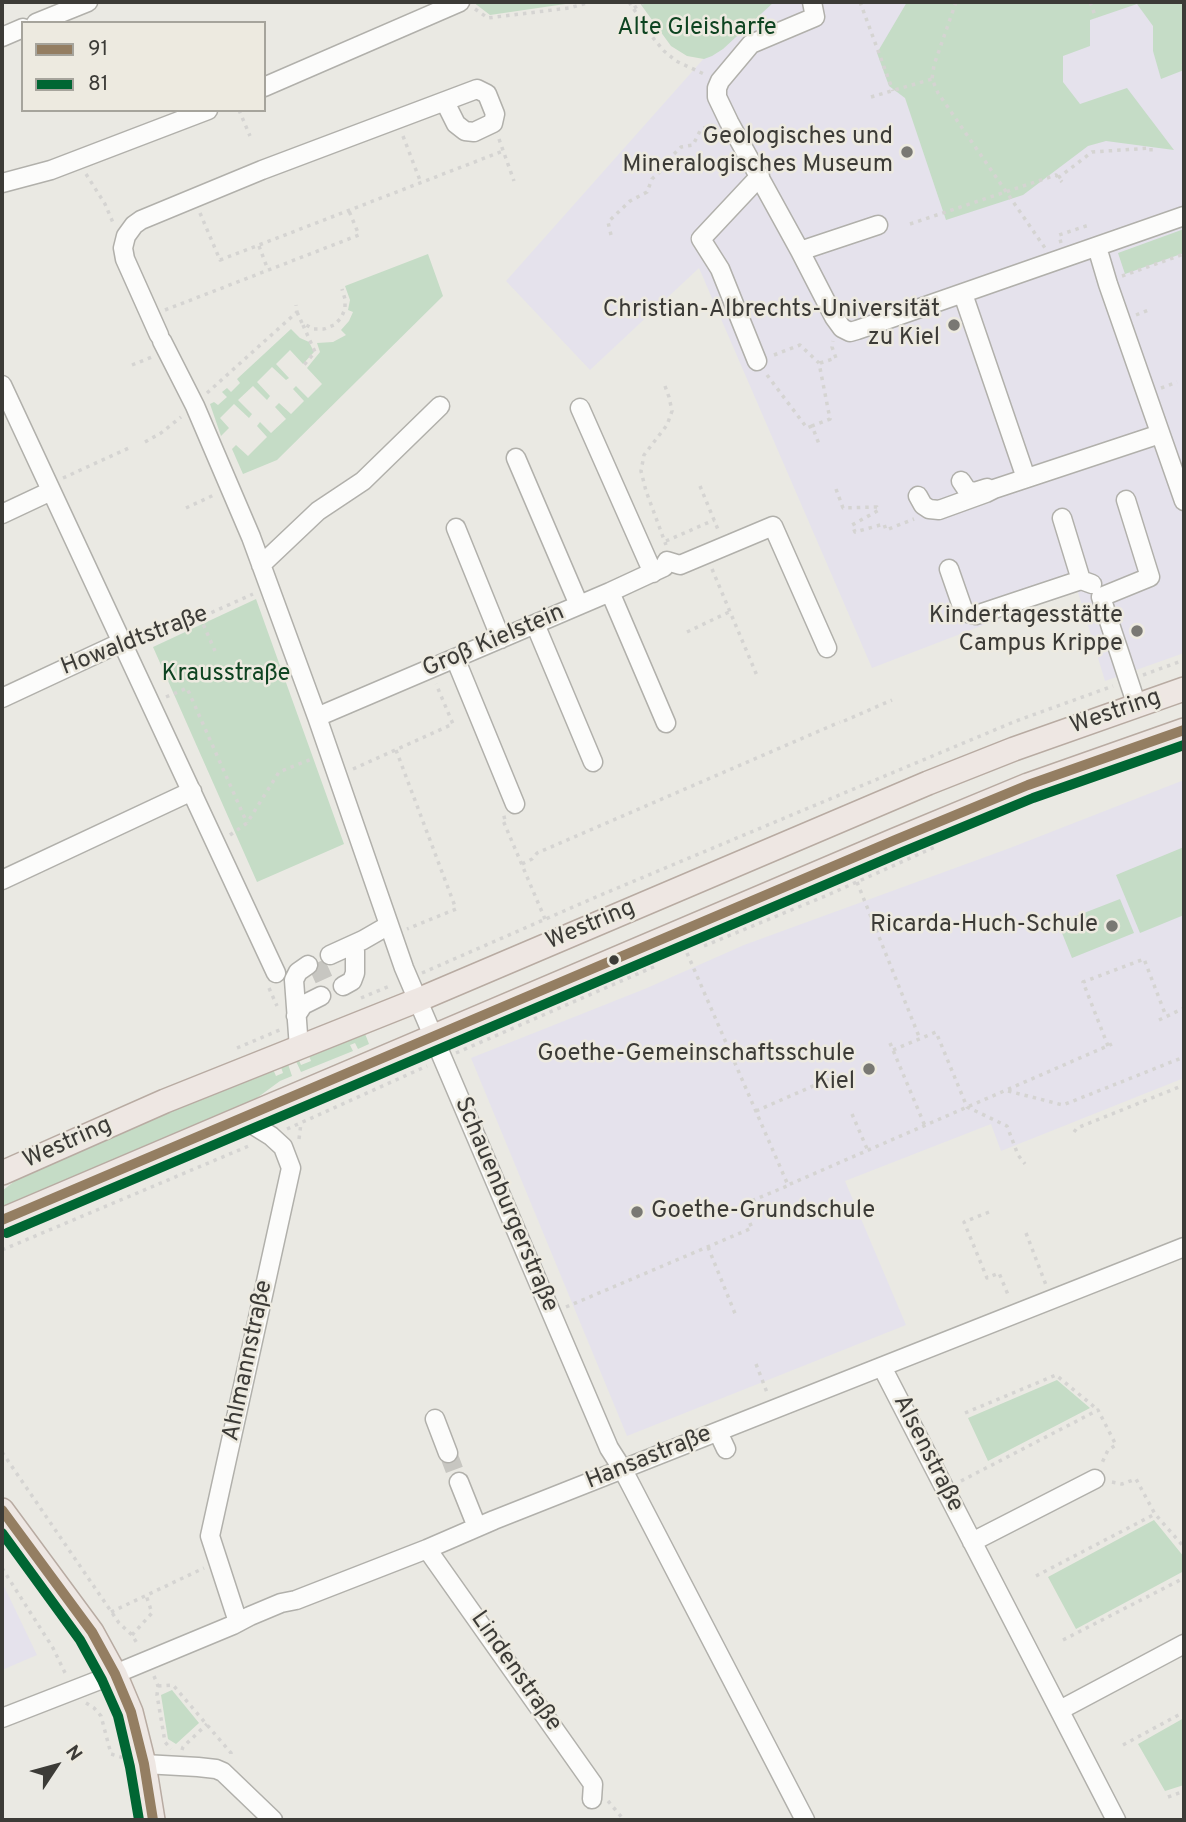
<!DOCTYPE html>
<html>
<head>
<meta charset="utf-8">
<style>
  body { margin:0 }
  #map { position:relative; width:1186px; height:1822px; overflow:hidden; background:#eae9e3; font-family:Overpass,sans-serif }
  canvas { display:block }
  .frame { position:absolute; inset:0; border:4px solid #3c3b37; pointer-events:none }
  .legend { position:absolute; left:21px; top:21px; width:245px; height:91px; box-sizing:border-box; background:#edeae0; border:2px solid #a6a49c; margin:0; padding:9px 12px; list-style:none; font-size:21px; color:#3c3b37 }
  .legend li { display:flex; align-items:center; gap:14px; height:35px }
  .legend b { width:35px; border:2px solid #a6a49c }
  .north { position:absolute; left:21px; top:1731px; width:70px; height:70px; -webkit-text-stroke:5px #edeae0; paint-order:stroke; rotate:54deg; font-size:19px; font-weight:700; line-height:28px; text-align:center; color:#3c3b37 }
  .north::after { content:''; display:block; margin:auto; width:24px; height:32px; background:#3c3b37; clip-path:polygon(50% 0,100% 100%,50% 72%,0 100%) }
</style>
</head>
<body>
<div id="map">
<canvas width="1186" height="1822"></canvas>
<div class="frame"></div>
<ul class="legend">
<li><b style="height:9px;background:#947e62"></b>91</li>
<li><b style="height:9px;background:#063"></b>81</li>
</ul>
<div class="north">N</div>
</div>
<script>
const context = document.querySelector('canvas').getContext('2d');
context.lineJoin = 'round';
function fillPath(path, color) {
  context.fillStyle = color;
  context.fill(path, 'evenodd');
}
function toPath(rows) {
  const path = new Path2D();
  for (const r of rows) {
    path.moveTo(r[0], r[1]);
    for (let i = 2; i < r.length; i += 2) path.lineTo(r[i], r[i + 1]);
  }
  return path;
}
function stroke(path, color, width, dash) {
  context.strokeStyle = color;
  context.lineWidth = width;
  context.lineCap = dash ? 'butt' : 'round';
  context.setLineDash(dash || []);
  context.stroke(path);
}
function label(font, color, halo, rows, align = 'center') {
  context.font = font + ' Overpass,sans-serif';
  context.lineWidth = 5;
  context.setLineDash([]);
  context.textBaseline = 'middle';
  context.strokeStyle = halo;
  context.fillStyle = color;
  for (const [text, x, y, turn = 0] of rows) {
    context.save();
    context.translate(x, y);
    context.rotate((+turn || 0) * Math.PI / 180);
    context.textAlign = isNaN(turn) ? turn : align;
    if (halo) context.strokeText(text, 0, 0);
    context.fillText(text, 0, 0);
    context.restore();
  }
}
fillPath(toPath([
  [754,2,1184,2,1184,653,1105,681,1077,589,872,668,699,268,590,370,506,281],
  [1184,780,1184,1078,1001,1151,991,1124,845,1181,906,1325,627,1436,471,1058,647,988,744,945,1010,848],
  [2,1582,37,1655,2,1670]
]), '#e5e2ec');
fillPath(toPath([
  [473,2,579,2,490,15],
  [639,2,774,2,723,49,712,56,704,59,687,56,671,46],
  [907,2,1184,2,1184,70,1161,79,1153,51,1153,26,1137,4,1090,20,1090,46,1063,56,1063,82,1080,104,1127,88,1174,150,1106,141,1088,146,1023,195,946,220,905,98,889,86,877,53],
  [1184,229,1184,253,1125,274,1118,253],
  [428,254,443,296,277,460,243,474,232,449,236,445,248,456,267,437,257,426,260,422,271,433,286,419,275,407,279,403,291,414,304,401,293,389,296,386,308,398,322,384,307,368,320,352,317,343,333,342,346,335,341,330,349,321,353,312,348,310,350,300,345,286],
  [291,329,300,338,309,342,314,352,303,364,290,350,276,364,289,378,286,380,272,367,257,382,270,396,267,400,253,386,238,400,252,414,249,418,234,404,220,418,229,428,221,436,210,404,214,402,218,405,227,397,222,392,227,388,231,392,240,383,237,379],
  [256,599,344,844,257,882,153,647],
  [1184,847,1184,915,1140,933,1116,875],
  [1120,899,1134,933,1072,958,1058,923],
  [364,1031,369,1044,358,1049,355,1043,350,1045,353,1051,301,1072,295,1059,298,1058,301,1065,311,1061,308,1053],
  [287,1061,292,1076,280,1081,250,1103,2,1209,2,1191,26,1172,272,1067,276,1076,283,1073,280,1064],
  [1057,1380,1090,1408,988,1461,968,1418],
  [1154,1520,1184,1557,1184,1571,1076,1629,1048,1577],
  [172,1690,199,1723,176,1744,168,1739,161,1695],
  [1184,1718,1184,1785,1165,1791,1138,1744]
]), '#c5dcc6');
stroke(toPath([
  [312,975,334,965],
  [448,1453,459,1482]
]), '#c7c6c1', 18, [18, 9]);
const minor = toPath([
  [812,2,815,17,751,44,720,81,717,88,717,97,729,122,800,251,834,317,842,328,850,332,857,330,1184,216],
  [36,23,88,2],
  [2,37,23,28],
  [264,87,460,2],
  [2,183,51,170,208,110],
  [1097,247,1108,284,1184,501],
  [800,251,878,225],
  [963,294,1026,478],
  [159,335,125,259,123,248,126,236,134,225,141,220,262,170,477,89,487,94,495,114,493,123,474,132,465,131,456,124,445,102],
  [162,341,195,406,251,537,317,717,404,968,609,1448,623,1470,805,1820],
  [757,361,720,269,701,239,760,176],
  [2,385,276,973],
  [580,408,653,573],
  [516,458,579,605],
  [961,481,967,490,974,492,987,488],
  [918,496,923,505,929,509,939,510,986,493,994,489,1160,434],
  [1126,500,1150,577,1101,597,1137,706],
  [2,514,51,491],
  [1062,518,1081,580,1092,584],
  [456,528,501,639],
  [261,565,318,511,363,481,440,406],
  [949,569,964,612,976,615,1081,580],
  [610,592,666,723],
  [535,624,593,762],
  [455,658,515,804],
  [2,698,122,642],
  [317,717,610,592,664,567,667,561,680,565,773,526,827,648],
  [2,880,192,791],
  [330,955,363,940,389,925],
  [343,986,352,981,355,973,355,951],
  [296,1016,303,1005,321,996],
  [299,1048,294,980,298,972,308,965],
  [882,1367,1116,1820],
  [435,1419,448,1453],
  [718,1432,726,1449],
  [459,1482,477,1527],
  [972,1542,1095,1479],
  [427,1549,593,1784,592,1799],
  [238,1622,210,1536,291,1168,283,1147,271,1136,242,1118],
  [1060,1710,1184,1644],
  [2,1718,115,1674,233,1625,250,1616,281,1603,296,1600,427,1549,494,1520,1184,1247],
  [144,1764,198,1767,216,1769,223,1772,273,1820]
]);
const major = toPath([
  [2,1173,165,1101,418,1000,928,783,1014,749,1184,689],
  [2,1220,895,840,1028,785,1184,730],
  [2,1510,92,1632,115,1674,131,1712,144,1764,153,1820]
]);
stroke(minor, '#b1b0ab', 21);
stroke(major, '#b8aba2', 26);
stroke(toPath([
  [629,2,654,39,664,51,676,61,704,74],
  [860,2,893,91],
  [956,2,934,65,932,79,938,93,1045,248],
  [1090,2,1096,18],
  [634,8,644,2],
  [475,9,488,18,569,8,591,2],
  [1182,66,1184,65],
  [871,97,932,79],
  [239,110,250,136],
  [403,136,421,183],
  [499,139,514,181],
  [86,174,105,204,114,225],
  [1058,178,1092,152,1151,148,1151,152],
  [200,213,220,260,503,151],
  [910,224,1056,175,1062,182],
  [611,235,608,222,630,201,647,192,652,179,667,165,674,154,681,147,693,145,701,129,713,125],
  [1061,243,1059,235,1089,225],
  [259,246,268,270],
  [1122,276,1184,254],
  [165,310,359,235,349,211],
  [297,312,302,323,314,329,324,329,334,325,341,318,345,309,345,299,342,289],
  [1136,315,1151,309],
  [303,325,315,352,304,365],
  [774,355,800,345,819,363,830,419,812,426,819,444],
  [820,363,836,358,832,347,833,341],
  [132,365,152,357],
  [767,375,807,428,812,426],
  [665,386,669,397,672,411,667,425,644,455,641,471,646,491,666,545],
  [1161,388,1177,382],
  [207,393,297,312,296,305],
  [145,442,161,433,181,417],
  [63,478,131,447],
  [700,486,719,532],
  [836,489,843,508,877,507,879,510,852,525,855,532,884,524,886,530,914,519],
  [186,508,216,494],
  [666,541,714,520],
  [712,569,758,678],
  [200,617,215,651],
  [687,632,729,612],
  [141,641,148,641,253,594],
  [1143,675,1184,660],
  [166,697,187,688,247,823],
  [844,721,892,700],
  [396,750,456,909,407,929],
  [353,769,453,724,436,684],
  [506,817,502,818,545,919],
  [230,835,247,823,279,772,314,758],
  [522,864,532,859,537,853,840,722],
  [857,882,920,1039],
  [704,946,830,894,935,847],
  [687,953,788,1185,1112,1044],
  [422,973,596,897,1016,721,1113,686],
  [269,988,277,1006],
  [361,998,392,985],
  [1159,1020,1184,1008],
  [890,1043,925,1126],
  [1108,1046,1083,982,1144,959,1166,1016],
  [237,1048,282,1029],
  [893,1050,936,1032,967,1107,1007,1126,1018,1155,1025,1164],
  [456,1053,658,965],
  [1008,1091,1063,1105,1184,1057],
  [756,1111,829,1079],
  [852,1114,868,1151],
  [287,1129,427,1066],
  [1074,1132,1077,1128,1184,1085],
  [299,1139,301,1123],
  [989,1212,964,1222,987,1278,999,1273,1009,1297],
  [1026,1233,1046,1285],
  [708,1247,736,1316],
  [2,1250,251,1145],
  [566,1307,752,1228,742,1205,787,1186],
  [756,1364,768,1395],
  [965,1413,1056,1375,1098,1410],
  [2,1452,119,1623,132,1635,138,1645],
  [961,1481,1098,1410,1116,1445,1108,1450,1101,1465],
  [1112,1482,1122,1484,1136,1479,1155,1514,1184,1547],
  [2,1568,53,1648,67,1677],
  [1036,1576,1155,1514],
  [111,1612,204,1568],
  [132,1635,152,1613,146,1595],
  [1063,1640,1184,1578],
  [154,1676,158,1686,157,1695,165,1742,171,1749],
  [158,1686,173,1685,231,1753,231,1758],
  [86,1703,94,1708,101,1716,111,1754,124,1758],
  [1123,1745,1184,1712],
  [182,1750,183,1747,207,1724],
  [1168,1797,1184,1791],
  [608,1801,624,1820]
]), '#d5d4d2', 3.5, [3.5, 5]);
stroke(minor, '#fcfcfb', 18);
stroke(major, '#eee7e3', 23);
stroke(toPath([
  [2,1220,895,840,1028,785,1184,730],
  [2,1510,92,1632,115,1674,131,1712,144,1764,153,1820]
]), '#947e62', 10);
stroke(toPath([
  [7,1233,900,853,1033,798,1184,745],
  [2,1533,80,1640,102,1680,118,1716,130,1767,139,1820]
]), '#063', 10);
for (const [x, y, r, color] of [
  [907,152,7,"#797873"],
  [954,325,7,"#797873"],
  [1137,631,7,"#797873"],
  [1112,926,7,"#797873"],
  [614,960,6,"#3c3b37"],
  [869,1069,7,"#797873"],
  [637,1212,7,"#797873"]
]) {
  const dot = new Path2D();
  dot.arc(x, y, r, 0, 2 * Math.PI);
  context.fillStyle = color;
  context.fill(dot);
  stroke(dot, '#edeae0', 2.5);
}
label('24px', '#0e4421', '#edeae0', [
  ["Alte Gleisharfe",697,29],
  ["Krausstraße",226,675]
]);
label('24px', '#3c3b37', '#edeae0', [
  ["Geologisches und",893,138],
  ["Mineralogisches Museum",893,166],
  ["Christian-Albrechts-Universität",940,311],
  ["zu Kiel",940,339],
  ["Kindertagesstätte",1123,617],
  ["Campus Krippe",1123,645],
  ["Ricarda-Huch-Schule",1098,926],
  ["Goethe-Gemeinschaftsschule",855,1055],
  ["Kiel",855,1083],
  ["Goethe-Grundschule",651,1212,"left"]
], 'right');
label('24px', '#3c3b37', '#edeae0', [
  ["Howaldtstraße",135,642,-21],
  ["Groß Kielstein",494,642,-23],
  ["Westring",1116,713,-19],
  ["Westring",591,926,-23],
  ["Westring",68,1144,-24],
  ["Schauenburgerstraße",505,1205,67],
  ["Ahlmannstraße",249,1361,-78],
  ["Alsenstraße",927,1454,63],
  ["Hansastraße",649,1459,-22],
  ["Lindenstraße",515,1672,55]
]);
</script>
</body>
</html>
